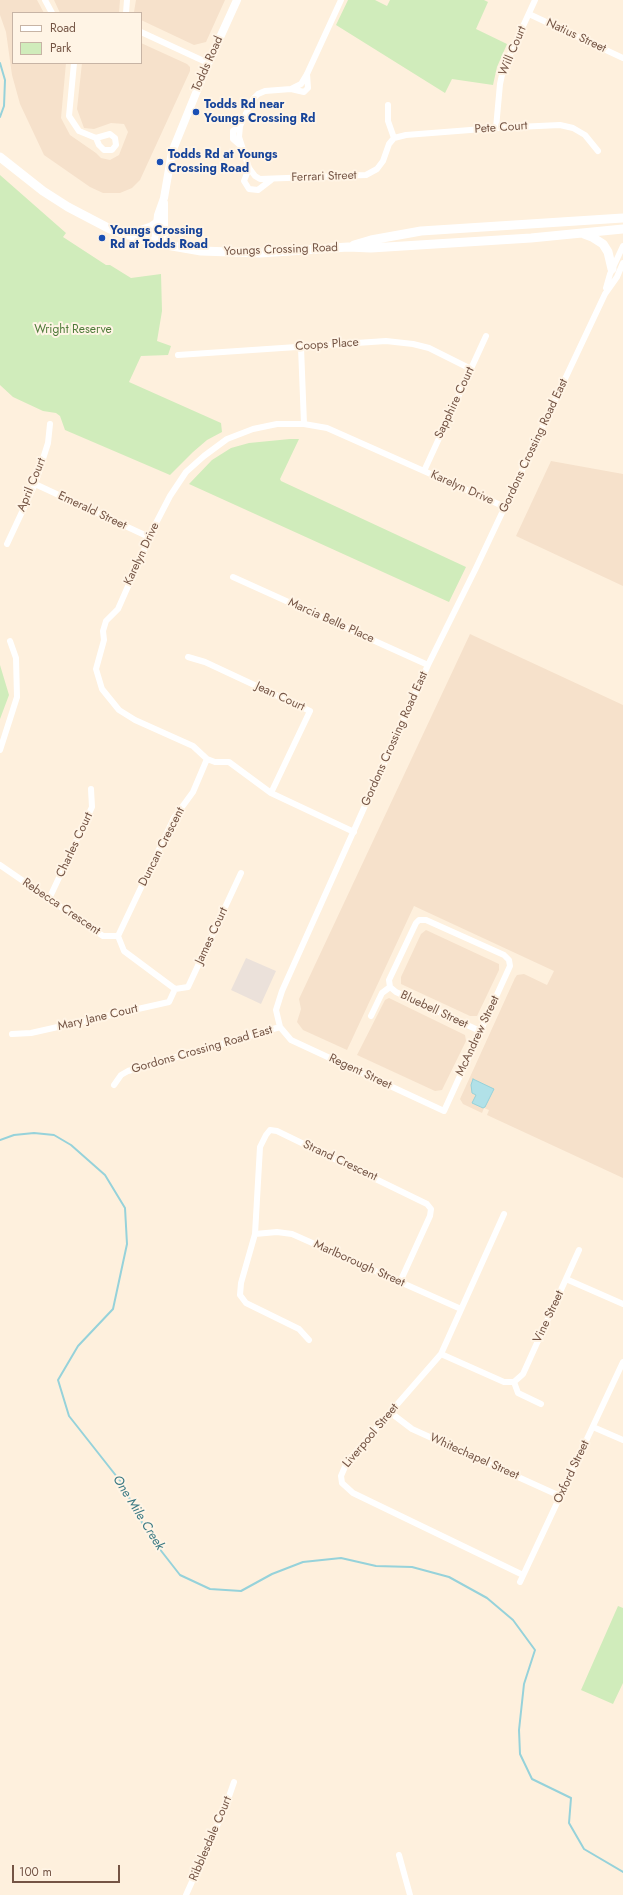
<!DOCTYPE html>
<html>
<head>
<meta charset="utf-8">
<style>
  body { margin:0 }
  #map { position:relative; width:623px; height:1895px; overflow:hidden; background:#fef0dd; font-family:Jost,sans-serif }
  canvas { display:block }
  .legend { position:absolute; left:12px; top:12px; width:130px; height:52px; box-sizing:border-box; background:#fff4e5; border:1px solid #c7b4a5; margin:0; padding:5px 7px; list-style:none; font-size:12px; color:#745444 }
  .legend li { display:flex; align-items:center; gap:8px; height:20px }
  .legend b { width:20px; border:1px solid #c7b4a5 }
  .scale { position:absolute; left:12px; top:1865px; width:108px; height:18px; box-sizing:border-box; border:2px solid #745444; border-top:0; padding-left:5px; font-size:12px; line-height:14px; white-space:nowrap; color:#745444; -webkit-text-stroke:3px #fff4e5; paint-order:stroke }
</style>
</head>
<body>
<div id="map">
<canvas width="623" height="1895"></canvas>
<ul class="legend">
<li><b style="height:5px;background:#fff"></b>Road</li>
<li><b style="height:11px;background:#d0ecbb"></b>Park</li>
</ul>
<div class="scale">100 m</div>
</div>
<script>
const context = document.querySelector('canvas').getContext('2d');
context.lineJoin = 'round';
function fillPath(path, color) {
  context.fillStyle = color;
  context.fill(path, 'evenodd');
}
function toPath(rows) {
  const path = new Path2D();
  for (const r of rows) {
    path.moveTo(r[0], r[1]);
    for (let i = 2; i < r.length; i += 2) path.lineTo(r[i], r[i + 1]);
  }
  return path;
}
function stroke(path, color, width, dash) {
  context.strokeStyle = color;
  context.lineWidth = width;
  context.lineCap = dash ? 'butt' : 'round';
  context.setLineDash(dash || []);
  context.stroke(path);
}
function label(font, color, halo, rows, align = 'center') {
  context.font = font + ' Jost,sans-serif';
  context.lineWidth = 4;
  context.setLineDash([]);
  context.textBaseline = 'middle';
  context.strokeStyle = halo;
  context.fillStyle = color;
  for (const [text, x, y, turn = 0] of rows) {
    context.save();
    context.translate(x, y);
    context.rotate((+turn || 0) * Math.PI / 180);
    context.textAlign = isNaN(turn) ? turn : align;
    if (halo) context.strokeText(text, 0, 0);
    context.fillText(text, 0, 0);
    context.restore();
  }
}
fillPath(toPath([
  [0,0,37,0,44,13,13,13,13,63,66,63,61,118,70,135,96,153,101,158,110,160,119,155,128,132,124,124,111,123,94,129,84,128,77,109,82,63,141,63,141,43,187,64,190,67,190,71,140,180,132,188,120,193,103,193,90,187,44,155,20,104,12,75,6,32,0,15],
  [54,0,120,0,119,13,60,13],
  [136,0,225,0,206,42,194,45,141,20,141,13,134,12],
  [551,461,623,474,623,586,516,536],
  [470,634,623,705,623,1178,487,1115,489,1110,484,1108,482,1113,463,1104,460,1099,515,978,517,975,524,974,547,985,554,971,414,906,347,1050,303,1030,297,1022,301,1009,299,999],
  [426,930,499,964,499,970,477,1016,470,1016,401,984,401,977,421,934],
  [389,998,465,1035,466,1041,442,1090,435,1091,357,1055,385,1000]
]), '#f6e1cb');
fillPath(toPath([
  [246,958,276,971,261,1004,231,990]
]), '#ebe1da');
fillPath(toPath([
  [348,0,375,0,387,6,390,0,484,0,488,2,476,29,507,44,497,67,493,85,452,79,445,93,336,25],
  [0,175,66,233,63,237,106,265,110,265,131,278,161,274,162,311,157,341,171,346,168,355,141,356,129,382,221,423,222,432,207,440,193,452,170,475,65,430,60,416,56,413,43,411,13,397,0,385],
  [290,439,299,439,280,479,281,481,466,567,449,602,189,484,212,460,231,448,249,443],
  [0,665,9,695,0,719],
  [618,1606,623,1608,623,1683,613,1704,581,1690]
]), '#d0ecbb');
const water = toPath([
  [473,1079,494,1089,485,1107,483,1108,472,1103,476,1095,472,1093,471,1085,473,1079]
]);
fillPath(water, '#b1e1e8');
stroke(water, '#96d2da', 1);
stroke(toPath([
  [0,63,5,80,4,106,0,117],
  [0,1140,14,1135,34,1133,54,1135,71,1145,105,1175,125,1208,127,1244,113,1309,78,1346,58,1380,69,1416,121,1482,148,1534,180,1575,210,1589,241,1591,272,1574,303,1562,341,1558,376,1566,412,1567,449,1577,487,1598,513,1620,535,1650,524,1684,519,1730,520,1754,532,1779,571,1798,569,1823,584,1849,623,1872]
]), '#96d2da', 2);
stroke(toPath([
  [45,0,52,13],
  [341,0,307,74,301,84,291,89,265,91,258,94,253,99,240,126,239,137,249,168,255,176,260,179,366,175,377,169,383,161,389,144,394,138,388,121,388,105],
  [126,13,127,0],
  [529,14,623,58],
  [141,32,208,63],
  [74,63,69,116,79,131,96,138,99,145,104,150,112,150,116,145,115,138,110,134,96,138],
  [291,89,304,92,308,88,307,74],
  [240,126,233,131,233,139,241,146],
  [496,128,500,84,503,70,535,0],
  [394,138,406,135,496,128,560,125,573,128,585,135,598,151],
  [249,168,244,181,249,189,258,190,271,180],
  [606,288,610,274,623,246],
  [301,347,304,424],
  [178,355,386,341,413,344,429,348,471,369],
  [424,471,486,336],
  [35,484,149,537],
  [7,544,35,484,48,443,50,424],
  [233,577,428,665],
  [188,657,205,662,310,711,271,793],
  [0,750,17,697,16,658,10,641],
  [354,832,271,793,229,762,215,762,207,759,193,746,135,720,119,710,102,689,96,669,104,640,103,631,106,621,118,609,155,525,170,496,186,472,204,456,227,439,253,429,277,424,304,424,327,428,505,507],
  [0,865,103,936,118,936,124,951,175,989],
  [49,899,92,807,91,789],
  [118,936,174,818,193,792,207,759],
  [175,989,188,987,241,873],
  [371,1016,382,993,390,987],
  [480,1031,396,992,390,987,389,980,416,923,419,920,426,920,504,955,509,960,510,966,444,1111,291,1040,280,1027,276,1010,282,991,428,665,476,568,605,294,617,277,623,263],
  [12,1034,31,1033,169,1002,175,989],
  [114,1085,121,1075,128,1071,280,1027],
  [504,1214,441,1354,347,1462,341,1476,342,1483,353,1493,523,1575],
  [255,1234,277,1232,292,1234,461,1309],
  [566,1279,623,1304],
  [309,1340,299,1329,246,1303,240,1295,241,1283,255,1234,260,1147,266,1135,270,1130,277,1131,427,1204,431,1209,430,1216,400,1282],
  [441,1354,504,1382,514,1382,523,1374,579,1250],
  [514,1382,518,1393,541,1404],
  [391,1413,412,1429,560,1496],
  [593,1427,623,1440],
  [520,1582,623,1362],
  [399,1855,410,1895],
  [186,1895,225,1808,234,1782]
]), '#fff', 6);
stroke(toPath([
  [155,243,158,215,164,198,172,152,207,66,237,0],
  [164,245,164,203]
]), '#fff', 8);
stroke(toPath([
  [0,157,43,191,68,207,110,229,155,243,201,251,260,253,348,247,371,248,531,238,623,229],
  [584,234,592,237,603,244,608,252,612,269],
  [128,235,151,227,157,223],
  [354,245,371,240,421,231,623,218]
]), '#fff', 9);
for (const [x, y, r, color] of [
  [196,112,4,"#1a4fb4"],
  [160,162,4,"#1a4fb4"],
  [102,238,4,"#1a4fb4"]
]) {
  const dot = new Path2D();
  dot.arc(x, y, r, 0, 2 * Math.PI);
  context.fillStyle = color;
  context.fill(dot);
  stroke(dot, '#fff4e5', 1.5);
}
label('12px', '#745444', '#fff4e5', [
  ["Natius Street",576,36,25],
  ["Will Court",513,51,-67],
  ["Todds Road",208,64,-66],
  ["Pete Court",501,128,-4],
  ["Ferrari Street",324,177,-2],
  ["Youngs Crossing Road",281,250,-2],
  ["Coops Place",327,345,-4],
  ["Sapphire Court",455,403,-65],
  ["Gordons Crossing Road East",534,446,-65],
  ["April Court",32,485,-68],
  ["Karelyn Drive",462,488,24],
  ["Emerald Street",92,511,25],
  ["Karelyn Drive",142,554,-65],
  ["Marcia Belle Place",331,621,24],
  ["Jean Court",280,697,25],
  ["Gordons Crossing Road East",395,739,-66],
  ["Charles Court",75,845,-65],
  ["Duncan Crescent",162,847,-63],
  ["Rebecca Crescent",61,907,34],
  ["James Court",212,936,-65],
  ["Bluebell Street",434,1010,25],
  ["Mary Jane Court",98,1018,-13],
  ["McAndrew Street",478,1036,-65],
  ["Gordons Crossing Road East",202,1050,-16],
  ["Regent Street",360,1072,25],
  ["Strand Crescent",340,1161,25],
  ["Marlborough Street",359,1264,24],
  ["Vine Street",549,1317,-65],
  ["Liverpool Street",371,1436,-50],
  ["Whitechapel Street",474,1457,24],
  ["Oxford Street",572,1472,-65],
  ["Ribblesdale Court",211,1839,-67]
]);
label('bold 12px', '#164399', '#fff4e5', [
  ["Todds Rd near",204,105],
  ["Youngs Crossing Rd",204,119],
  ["Todds Rd at Youngs",168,155],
  ["Crossing Road",168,169],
  ["Youngs Crossing",110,231],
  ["Rd at Todds Road",110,245]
], 'left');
label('12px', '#507b3b', '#fff4e5', [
  ["Wright Reserve",73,330]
]);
label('italic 13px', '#3a7983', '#fff4e5', [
  ["One Mile Creek",138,1513,58]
]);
</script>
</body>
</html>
